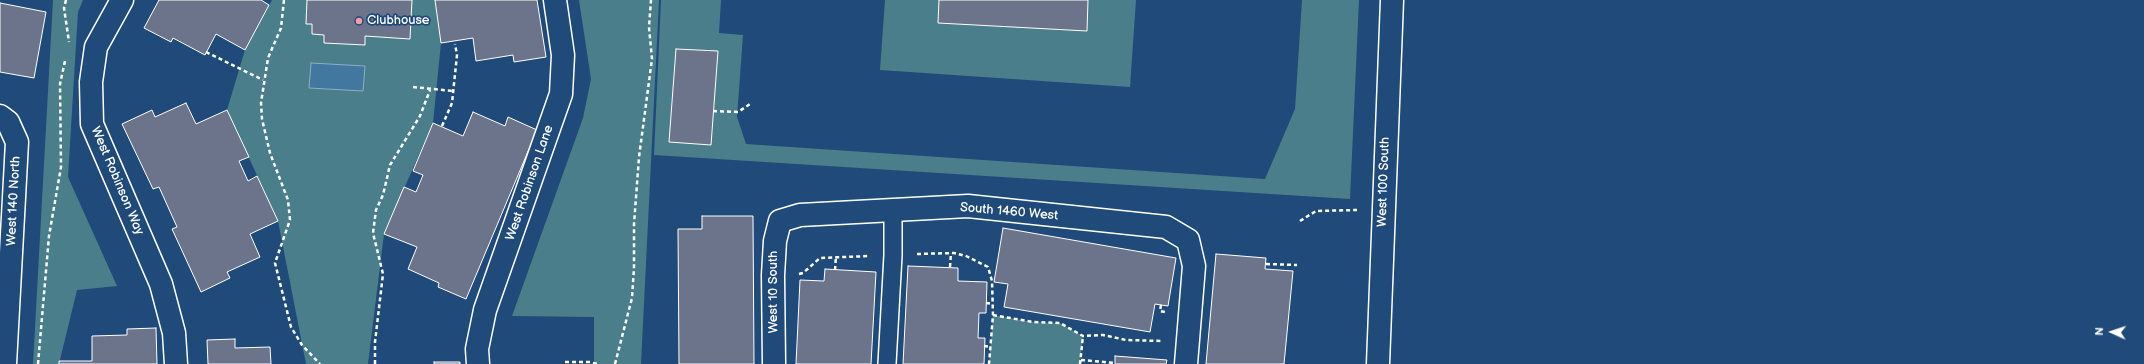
<!DOCTYPE html>
<html>
<head>
<meta charset="utf-8">
<style>
  body { margin:0 }
  #map { position:relative; width:2144px; height:364px; overflow:hidden; background:#1f4a7a; font-family:"Balsamiq Sans",sans-serif }
  canvas { display:block }
  .north { position:absolute; left:2092px; top:312px; width:40px; height:40px; -webkit-text-stroke:3px #1f4a7a; paint-order:stroke; rotate:273deg; font-size:11px; font-weight:700; line-height:16px; text-align:center; color:#fff }
  .north::after { content:''; display:block; margin:auto; width:14px; height:18px; background:#fff; clip-path:polygon(50% 0,100% 100%,50% 72%,0 100%) }
</style>
</head>
<body>
<div id="map">
<canvas width="2144" height="364"></canvas>
<div class="north">N</div>
</div>
<script>
const context = document.querySelector('canvas').getContext('2d');
context.lineJoin = 'round';
function fillPath(path, color) {
  context.fillStyle = color;
  context.fill(path, 'evenodd');
}
function toPath(rows) {
  const path = new Path2D();
  for (const r of rows) {
    path.moveTo(r[0], r[1]);
    for (let i = 2; i < r.length; i += 2) path.lineTo(r[i], r[i + 1]);
  }
  return path;
}
function stroke(path, color, width, dash) {
  context.strokeStyle = color;
  context.lineWidth = width;
  context.lineCap = dash ? 'butt' : 'round';
  context.setLineDash(dash || []);
  context.stroke(path);
}
function label(font, color, halo, rows, align = 'center') {
  context.font = font + ' "Balsamiq Sans",sans-serif';
  context.lineWidth = 3.5;
  context.setLineDash([]);
  context.textBaseline = 'middle';
  context.strokeStyle = halo;
  context.fillStyle = color;
  for (const [text, x, y, turn = 0] of rows) {
    context.save();
    context.translate(x, y);
    context.rotate((+turn || 0) * Math.PI / 180);
    context.textAlign = isNaN(turn) ? turn : align;
    if (halo) context.strokeText(text, 0, 0);
    context.fillText(text, 0, 0);
    context.restore();
  }
}
fillPath(toPath([
  [53,0,83,0,78,12,68,177,117,286,77,290,59,364,33,364],
  [272,0,436,0,441,43,433,123,384,234,368,364,306,364,278,221,227,110,245,50],
  [579,0,659,0,641,364,594,364,594,317,512,316,583,118,591,79],
  [661,0,721,0,719,33,743,35,737,117,746,144,1265,179,1295,109,1302,0,1359,0,1350,199,654,155],
  [885,0,1136,0,1130,87,880,70],
  [993,315,1033,322,1060,323,1083,336,1080,364,989,364]
]), '#4b7e8b');
const water = toPath([
  [311,63,365,66,363,91,309,88,311,63]
]);
fillPath(water, '#42789f');
stroke(water, '#8eaec5', 1);
const building = toPath([
  [159,0,261,0,269,5,245,50,216,34,205,55,173,38,171,42,144,28,159,0],
  [307,0,412,0,410,39,365,36,365,45,324,43,324,35,312,34,312,24,306,24,307,0],
  [435,0,537,0,546,57,514,62,513,55,476,61,473,38,441,43,435,0],
  [939,0,1088,0,1087,31,938,23,939,0],
  [0,3,46,12,34,78,0,72,0,3],
  [676,49,718,51,711,145,669,142,676,49],
  [186,103,196,124,227,110,249,157,239,161,248,181,257,176,278,221,250,234,260,257,227,272,230,278,201,292,172,229,177,227,159,187,153,189,122,124,152,110,155,117,186,103],
  [473,112,505,126,508,117,537,130,466,299,438,287,439,283,408,269,417,247,384,234,404,187,416,192,423,175,413,171,433,123,463,136,473,112],
  [702,216,753,216,754,364,679,364,678,229,702,229,702,216],
  [1003,228,1176,258,1168,306,1155,304,1150,332,1004,307,1008,284,994,282,1003,228],
  [1216,254,1266,258,1265,269,1293,271,1284,364,1206,364,1216,254],
  [908,266,958,268,958,281,987,282,986,313,979,313,978,338,985,338,984,364,903,364,908,266],
  [825,269,876,272,871,364,796,364,800,280,824,281,825,269],
  [156,328,157,364,59,364,59,361,92,361,92,336,127,335,127,329,156,328],
  [235,339,235,348,270,347,271,364,208,364,207,340,235,339],
  [1115,356,1167,360,1166,364,1115,364,1115,356],
  [434,362,460,362,460,364,434,364,434,362]
]);
fillPath(building, '#6b748a');
stroke(building, '#fff', 1);
const service = toPath([
  [887,364,893,255,893,210]
]);
const minor = toPath([
  [122,0,96,47,91,82,92,124,161,284,174,333,176,364],
  [0,116,8,122,17,142,5,364],
  [478,364,477,349,485,310,561,94,563,55,555,0],
  [774,364,773,275,775,241,780,221,800,215,968,206,1166,227,1188,240,1194,266,1186,364]
]);
const tertiary = toPath([
  [1378,364,1392,0]
]);
stroke(service, '#fff', 20);
stroke(minor, '#fff', 25);
stroke(tertiary, '#fff', 25);
stroke(toPath([
  [66,0,64,8,69,42],
  [284,0,281,28,268,58,261,103,262,119,270,153,288,200,290,220,275,263,291,327,302,345,320,364],
  [206,52,263,80],
  [413,87,453,91],
  [713,111,738,112,750,104],
  [442,126,452,103,457,55,455,44],
  [1300,221,1316,211,1357,210],
  [917,254,954,253,966,256,988,267,992,281,993,315,989,364],
  [1266,264,1297,265],
  [950,267,951,253],
  [835,270,836,256],
  [799,274,803,273,820,258,870,256],
  [986,303,993,304],
  [1161,305,1160,311,1165,312],
  [993,315,1033,322,1060,323,1083,336,1103,335,1126,340,1162,341],
  [984,346,991,347],
  [1081,360,1115,363],
  [565,362,589,362,598,364],
  [38,364,49,236,61,167,60,84,65,61],
  [375,364,375,342,383,274,373,233,376,210,383,195,390,165,420,116,430,90],
  [615,364,632,298,634,268,634,224,639,157,652,59,649,27,651,0],
  [1080,364,1083,336]
]), '#fff', 2.5, [4, 3]);
stroke(service, '#1f4a7a', 17);
stroke(minor, '#1f4a7a', 22);
stroke(tertiary, '#1f4a7a', 22);
for (const [x, y, r, color] of [
  [359,21,4,"#ff9aa2"]
]) {
  const dot = new Path2D();
  dot.arc(x, y, r, 0, 2 * Math.PI);
  context.fillStyle = color;
  context.fill(dot);
  stroke(dot, '#1f4a7a', 1.5);
}
label('13px', '#fff', '#1f4a7a', [
  ["Clubhouse",367,21]
], 'left');
label('13px', '#fff', '#1f4a7a', [
  ["West Robinson Way",117,181,67],
  ["West 100 South",1384,182,-88],
  ["West Robinson Lane",530,183,-71],
  ["West 140 North",14,201,-87],
  ["South 1460 West",1009,212,5],
  ["West 10 South",774,292,-90]
]);
</script>
</body>
</html>
